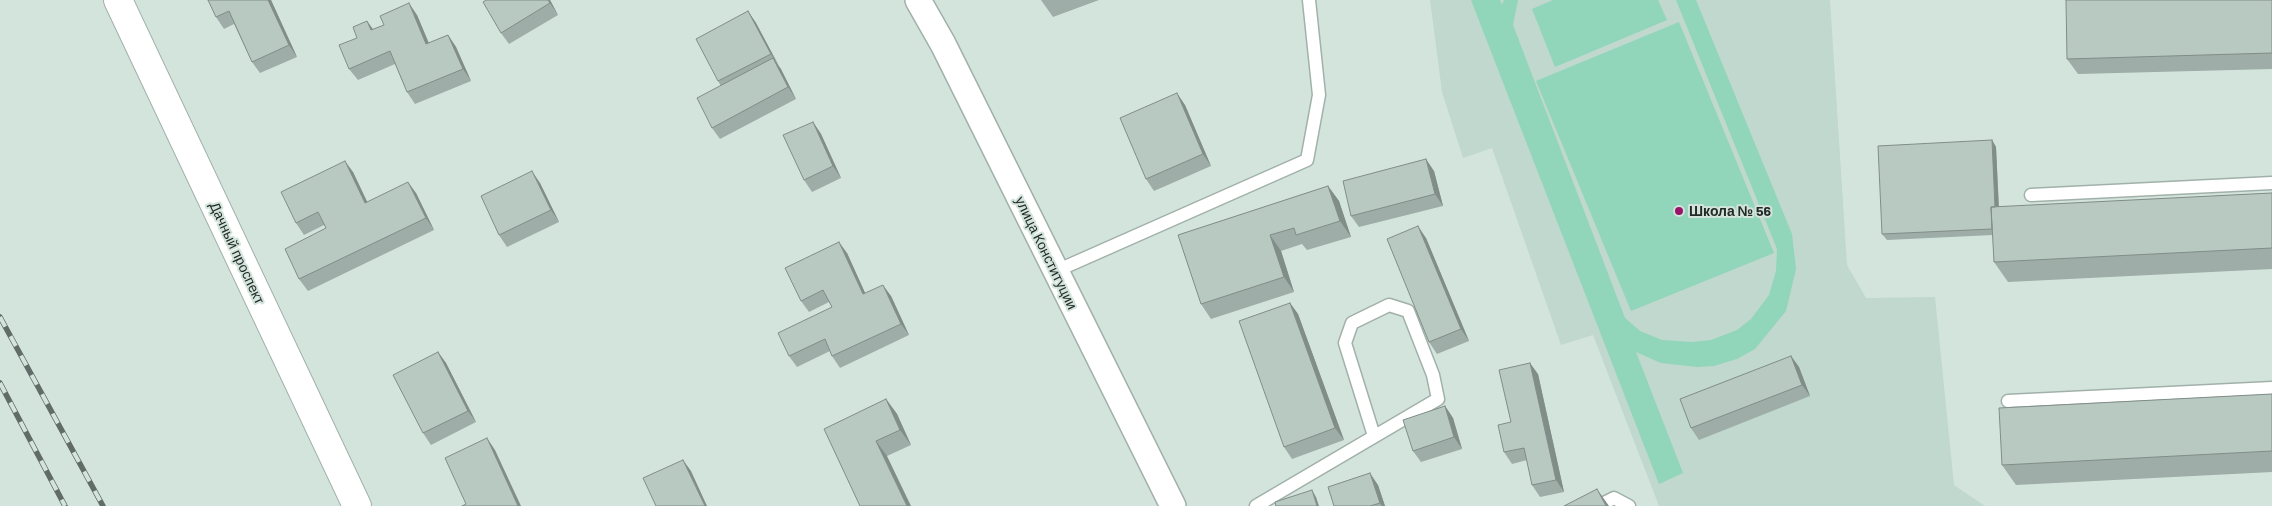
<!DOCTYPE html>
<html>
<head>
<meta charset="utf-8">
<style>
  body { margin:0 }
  canvas { display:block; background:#d3e4dd }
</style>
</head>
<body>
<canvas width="2272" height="506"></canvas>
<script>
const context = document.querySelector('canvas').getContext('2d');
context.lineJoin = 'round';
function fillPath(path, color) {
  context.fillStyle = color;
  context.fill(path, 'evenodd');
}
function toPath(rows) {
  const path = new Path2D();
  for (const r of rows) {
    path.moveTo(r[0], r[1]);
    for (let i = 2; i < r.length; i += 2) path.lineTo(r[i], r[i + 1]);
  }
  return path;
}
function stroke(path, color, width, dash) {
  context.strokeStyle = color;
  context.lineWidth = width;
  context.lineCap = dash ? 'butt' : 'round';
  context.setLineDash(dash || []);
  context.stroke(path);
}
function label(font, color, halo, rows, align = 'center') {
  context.font = font + ' Barlow,sans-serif';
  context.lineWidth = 4;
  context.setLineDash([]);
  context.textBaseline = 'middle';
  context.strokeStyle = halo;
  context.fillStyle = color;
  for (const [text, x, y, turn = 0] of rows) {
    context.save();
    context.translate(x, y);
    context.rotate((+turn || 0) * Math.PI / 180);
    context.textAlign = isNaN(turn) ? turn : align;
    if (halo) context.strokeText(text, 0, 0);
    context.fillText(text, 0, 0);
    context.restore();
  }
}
fillPath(toPath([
  [1430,0,1830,0,1847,265,1866,298,1935,297,1954,485,1985,506,1659,506,1593,335,1561,345,1492,148,1463,158,1442,92]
]), '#c0d8ce');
fillPath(toPath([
  [1471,0,1500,0,1502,5,1504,0,1518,0,1513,25,1625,318,1640,331,1662,340,1692,342,1711,340,1737,330,1751,319,1769,295,1776,271,1777,249,1676,0,1696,0,1792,234,1796,269,1786,311,1755,349,1737,359,1714,366,1697,367,1661,363,1636,352,1683,473,1659,484],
  [1553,0,1658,0,1667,20,1555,67,1532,9],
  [1679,22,1774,253,1631,311,1536,81]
]), '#91d5bb');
const service = toPath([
  [2031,195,2272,183],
  [1056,271,1307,160,1319,95,1309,0],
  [2008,401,2272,388],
  [1256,506,1438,399,1433,375,1408,311,1389,305,1352,323,1345,343,1374,436],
  [1598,506,1614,498,1629,506]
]);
const minor = toPath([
  [918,0,943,44,1173,506]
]);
const tertiary = toPath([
  [118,0,357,506]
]);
stroke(service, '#a1b1aa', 15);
stroke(minor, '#a1b1aa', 28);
stroke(tertiary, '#a1b1aa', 30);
stroke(service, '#fff', 12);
stroke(minor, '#fff', 25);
stroke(tertiary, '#fff', 28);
const rail = toPath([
  [0,317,103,506],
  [0,383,65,506]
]);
stroke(rail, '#616b67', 5.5);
stroke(rail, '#d3e4dd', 4, [11]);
fillPath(toPath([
  [208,0,271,0,297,57,260,73,252,62,234,24,224,29,216,17],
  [550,0,558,15,509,44,501,33],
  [1041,0,1099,0,1053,17],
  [2272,0,2272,69,2078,74,2067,59],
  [748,11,756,23,796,99,720,139,712,128,721,86,718,81],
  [417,15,429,43,448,35,456,47,471,81,415,104,407,92,395,64,358,80,349,69,357,38,367,21,373,30],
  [1185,105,1211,166,1154,191,1146,179],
  [813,122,821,134,841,178,812,192,804,180],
  [1992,140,1996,147,1999,207,2272,193,2272,269,2008,282,1994,262,1993,235,1887,240,1882,234],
  [1434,171,1443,206,1359,227,1351,216],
  [353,172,367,202,416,193,434,230,308,291,299,279,326,228,324,225,304,235,296,223],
  [540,183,559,222,507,247,499,235],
  [1328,186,1339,201,1351,237,1307,250,1302,244,1281,251,1294,292,1211,319,1201,304,1178,235],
  [1426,238,1469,341,1437,354,1429,342],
  [847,253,865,293,891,296,909,335,840,368,832,356,830,351,797,367,789,356,832,307,829,302,809,312,801,301],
  [1290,303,1298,314,1344,440,1292,459,1284,447],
  [438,352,446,363,476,422,431,445,423,433],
  [1791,356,1799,367,1810,396,1699,440,1691,428],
  [1538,374,1564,492,1540,497,1532,485,1527,460,1512,464,1504,452,1511,422],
  [2272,394,2272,472,2016,485,2002,465],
  [886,399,897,414,911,445,887,456,860,506],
  [1445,406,1453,418,1462,449,1421,462,1413,451],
  [1378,485,1385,506,1334,506]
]), '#9eada7');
fillPath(toPath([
  [268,0,271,0,297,57,289,45],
  [548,0,550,0,558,15],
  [409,3,417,15,434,56,426,44],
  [748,11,756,23,779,66,771,54],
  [367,21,375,32,371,30],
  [448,35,456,47,471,81,463,69],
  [773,58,781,69,796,99,788,87],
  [1177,93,1185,105,1211,166,1203,154],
  [813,122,821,134,841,178,833,166],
  [1992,140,1996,147,2000,235,1996,228],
  [1426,159,1434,171,1443,206,1435,194],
  [345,161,353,172,373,214,365,203],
  [532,171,540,183,559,222,551,210],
  [408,182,416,193,434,230,426,218],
  [1328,186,1339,201,1351,237,1340,221],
  [1418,226,1426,238,1469,341,1461,329],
  [1270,235,1281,251,1294,292,1284,277],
  [839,242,847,253,871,306,863,294],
  [883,285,891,296,909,335,901,324],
  [1290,303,1298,314,1344,440,1335,428],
  [438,352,446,363,476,422,468,411],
  [1791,356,1799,367,1810,396,1802,385],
  [1530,363,1538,374,1564,492,1556,480],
  [886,399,897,414,911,445,900,430],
  [1445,406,1453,418,1462,449,1454,437],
  [487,438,495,450,521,506,518,506],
  [876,441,887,456,911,506,907,506],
  [683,460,691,471,707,506,705,506],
  [1370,473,1378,485,1385,506,1382,506,1380,503],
  [1597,489,1609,506,1606,506],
  [1312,490,1316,497,1319,506,1317,506]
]), '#818d88');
const building = toPath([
  [208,0,268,0,289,45,252,62,229,11,216,17,208,0],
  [486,0,548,0,550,3,501,33,483,2,486,0],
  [2066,0,2272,0,2272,53,2067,59,2066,0],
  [409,3,426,44,448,35,463,69,407,92,390,51,349,69,339,45,357,38,353,27,367,21,371,30,384,25,380,16,409,3],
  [748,11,771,54,718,81,696,39,748,11],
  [773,58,788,87,712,128,697,98,773,58],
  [1177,93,1203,154,1146,179,1120,118,1177,93],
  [813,122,833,166,804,180,783,135,813,122],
  [1992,140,1995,207,1991,207,1992,229,1882,234,1878,146,1992,140],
  [1426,159,1435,194,1351,216,1343,181,1426,159],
  [345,161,365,203,408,182,426,218,299,279,285,249,326,228,318,212,296,223,281,192,345,161],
  [532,171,551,210,499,235,481,196,532,171],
  [1328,186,1340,221,1296,235,1294,228,1270,235,1284,277,1201,304,1178,235,1328,186],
  [2272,193,2272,248,1994,262,1991,207,2272,193],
  [1418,226,1461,329,1429,342,1387,239,1418,226],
  [839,242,863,294,883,285,901,324,832,356,825,339,789,356,778,333,832,307,823,290,801,301,785,268,839,242],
  [1290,303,1335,428,1284,447,1239,321,1290,303],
  [438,352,468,411,423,433,393,375,438,352],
  [1791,356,1802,385,1691,428,1680,399,1791,356],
  [1530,363,1556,480,1532,485,1524,448,1504,452,1498,425,1511,422,1499,370,1530,363],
  [2272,394,2272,451,2002,465,1999,408,2272,394],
  [886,399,900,430,876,441,907,506,860,506,824,429,886,399],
  [1445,406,1454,437,1413,451,1403,420,1445,406],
  [487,438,518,506,462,506,466,504,445,458,487,438],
  [683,460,705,506,656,506,643,478,683,460],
  [1370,473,1380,503,1370,506,1334,506,1328,487,1370,473],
  [1597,489,1606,506,1564,506,1597,489],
  [1312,490,1317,506,1276,506,1275,502,1312,490]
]);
fillPath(building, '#b8c9c2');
stroke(building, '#818d88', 1);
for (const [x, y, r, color] of [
  [1679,211,5,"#991469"]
]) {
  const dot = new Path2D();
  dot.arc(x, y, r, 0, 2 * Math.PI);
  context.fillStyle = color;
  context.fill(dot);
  stroke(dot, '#d3e4dd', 2);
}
label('bold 14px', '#242a27', '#d3e4dd', [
  ["Школа № 56",1689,211]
], 'left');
label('14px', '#242a27', '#d3e4dd', [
  ["Дачный проспект",237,253,65],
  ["улица Конституции",1046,253,64]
]);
</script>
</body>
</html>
